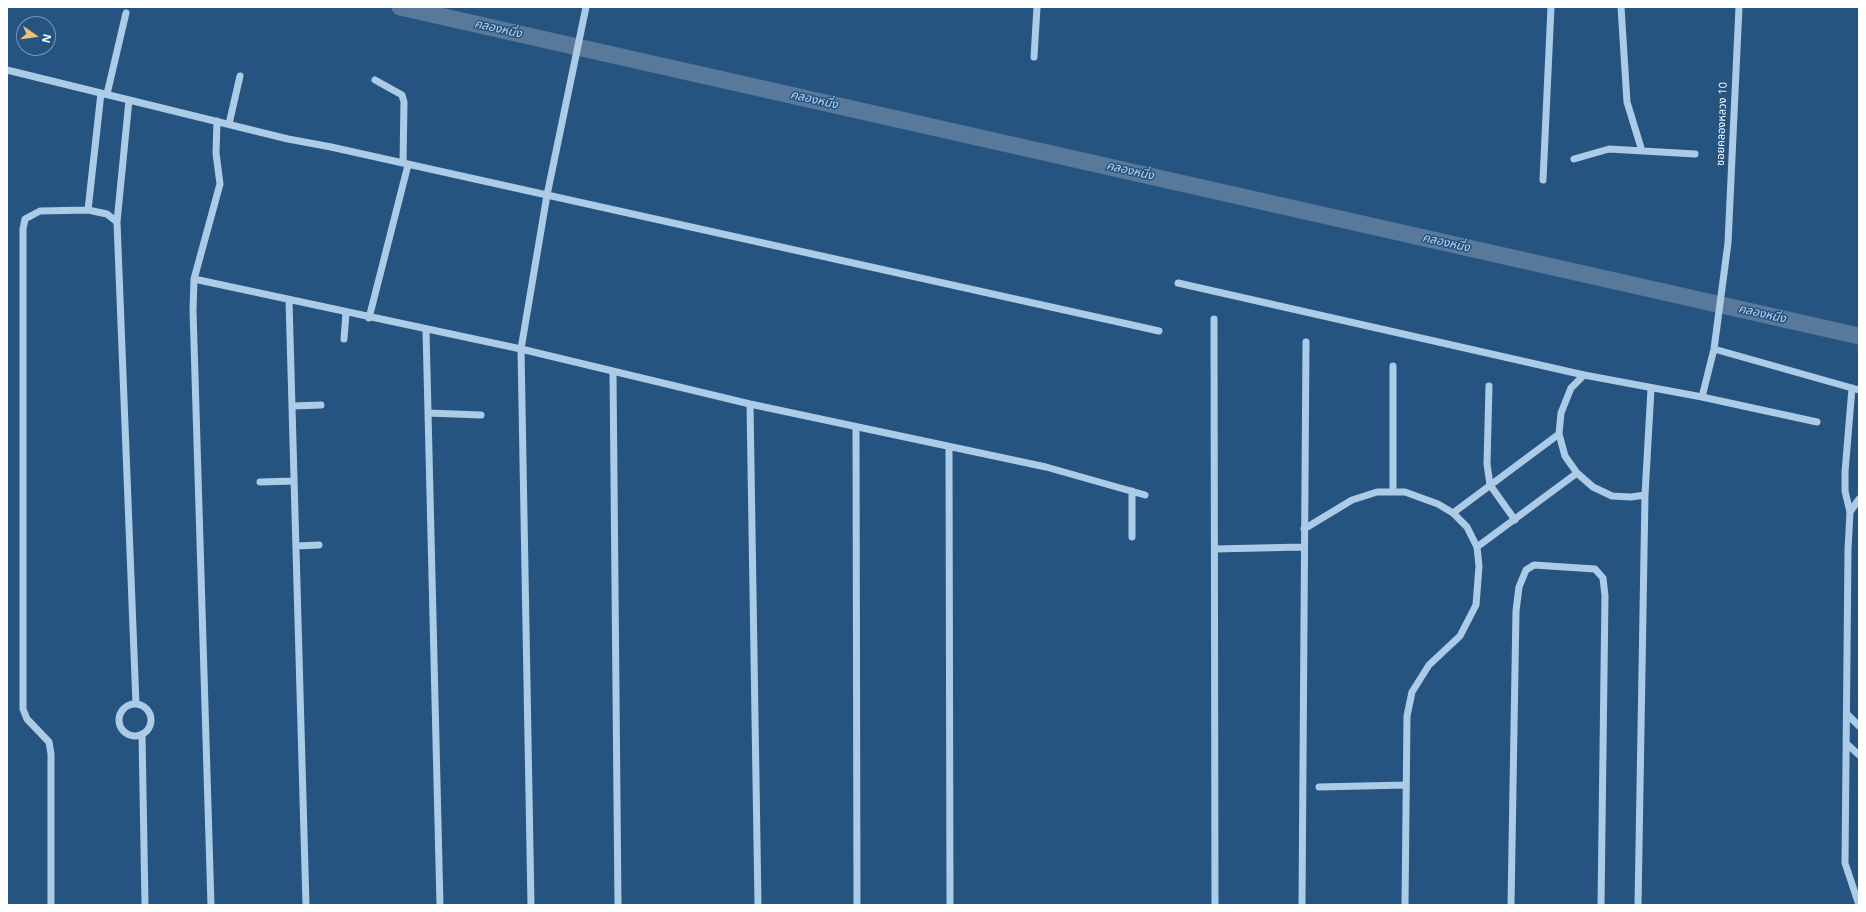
<!DOCTYPE html>
<html>
<head>
<meta charset="utf-8">
<style>
  body { margin:0 }
  #map { position:relative; width:1866px; height:912px; overflow:hidden; background:#255481; font-family:"Open Sans",sans-serif }
  canvas { display:block }
  .frame { position:absolute; inset:0; border:8px solid #fff; pointer-events:none }
  .north { position:absolute; left:16px; top:16px; width:40px; height:40px; box-sizing:border-box; background:#255481; border:1px solid #7c98b3; border-radius:50%; rotate:103deg; font-size:11px; font-weight:700; line-height:16px; text-align:center; color:#fff }
  .north::after { content:''; display:block; margin:auto; width:14px; height:18px; background:#f1c370; clip-path:polygon(50% 0,100% 100%,50% 72%,0 100%) }
</style>
</head>
<body>
<div id="map">
<canvas width="1866" height="912"></canvas>
<div class="frame"></div>
<div class="north">N</div>
</div>
<script>
const context = document.querySelector('canvas').getContext('2d');
context.lineJoin = 'round';
function toPath(rows) {
  const path = new Path2D();
  for (const r of rows) {
    if (r.length === 3) {
      path.moveTo(r[0] + r[2], r[1]);
      path.arc(r[0], r[1], r[2], 0, 2 * Math.PI);
      continue;
    }
    path.moveTo(r[0], r[1]);
    for (let i = 2; i < r.length; i += 2) path.lineTo(r[i], r[i + 1]);
  }
  return path;
}
function stroke(path, color, width, dash) {
  context.strokeStyle = color;
  context.lineWidth = width;
  context.lineCap = dash ? 'butt' : 'round';
  context.setLineDash(dash || []);
  context.stroke(path);
}
function label(font, color, halo, rows, align = 'center') {
  context.font = font + ' "Open Sans","Noto Sans Thai",sans-serif';
  context.lineWidth = 3;
  context.setLineDash([]);
  context.textBaseline = 'middle';
  context.strokeStyle = halo;
  context.fillStyle = color;
  for (const [text, x, y, turn = 0] of rows) {
    context.save();
    context.translate(x, y);
    context.rotate((+turn || 0) * Math.PI / 180);
    context.textAlign = isNaN(turn) ? turn : align;
    if (halo) context.strokeText(text, 0, 0);
    context.fillText(text, 0, 0);
    context.restore();
  }
}
stroke(toPath([
  [400,7,1859,336]
]), '#587999', 17);
stroke(toPath([
  [1621,7,1627,102,1642,151],
  [1034,57,1037,7],
  [7,70,288,139,331,147,1159,331],
  [375,80,402,95,404,102,403,163],
  [107,94,126,13],
  [229,124,240,76],
  [1574,159,1609,149,1695,154],
  [1543,180,1551,7],
  [88,210,101,93],
  [117,222,129,100],
  [194,279,521,349,750,404,1046,467,1145,495],
  [1178,283,1584,375,1702,397,1817,422],
  [289,300,306,905],
  [369,318,408,165],
  [1214,319,1215,905],
  [426,330,440,905],
  [344,339,346,313],
  [1714,349,1859,390],
  [613,372,618,905],
  [1584,375,1571,388,1561,413,1559,434,1565,456,1577,473,1593,487,1612,496,1631,497,1645,495],
  [1489,386,1487,464,1490,485,1515,520],
  [1852,388,1845,472,1845,491,1850,512,1848,549,1845,863,1859,905],
  [1702,397,1714,349,1728,243,1739,7],
  [750,404,758,905],
  [292,406,321,405],
  [428,413,481,415],
  [856,427,857,905],
  [949,447,950,905],
  [260,482,294,481],
  [1132,491,1132,537],
  [1393,492,1393,366],
  [1850,512,1859,499],
  [1453,513,1559,434],
  [1304,529,1352,500,1377,492,1405,492,1438,504,1453,513,1467,527,1477,547,1479,566,1476,605,1460,636,1429,665,1412,692,1407,716,1405,905],
  [296,546,319,545],
  [1477,547,1577,473],
  [1215,549,1303,547],
  [135,720,16],
  [1848,715,1859,726],
  [142,734,145,905],
  [1847,744,1859,755],
  [1319,787,1406,785],
  [51,905,51,754,49,742,27,719,23,709,23,229,25,219,40,211,88,210,107,214,117,222,136,704],
  [211,905,193,310,194,279,220,184,216,153,217,121],
  [531,905,521,349,547,195,586,7],
  [1302,905,1306,342],
  [1511,905,1516,611,1519,587,1526,570,1534,565,1595,569,1603,578,1605,596,1601,905],
  [1638,905,1645,495,1651,389]
]), '#accbe7', 7);
label('11px', '#fff', '#255481', [
  ["ซอยคลองหลวง 10",1722,124,-88]
]);
label('italic 12px', '#b7d4ee', '#255481', [
  ["คลองหนึ่ง",498,29,13],
  ["คลองหนึ่ง",814,100,13],
  ["คลองหนึ่ง",1130,171,13],
  ["คลองหนึ่ง",1446,243,13],
  ["คลองหนึ่ง",1762,314,13]
]);
</script>
</body>
</html>
